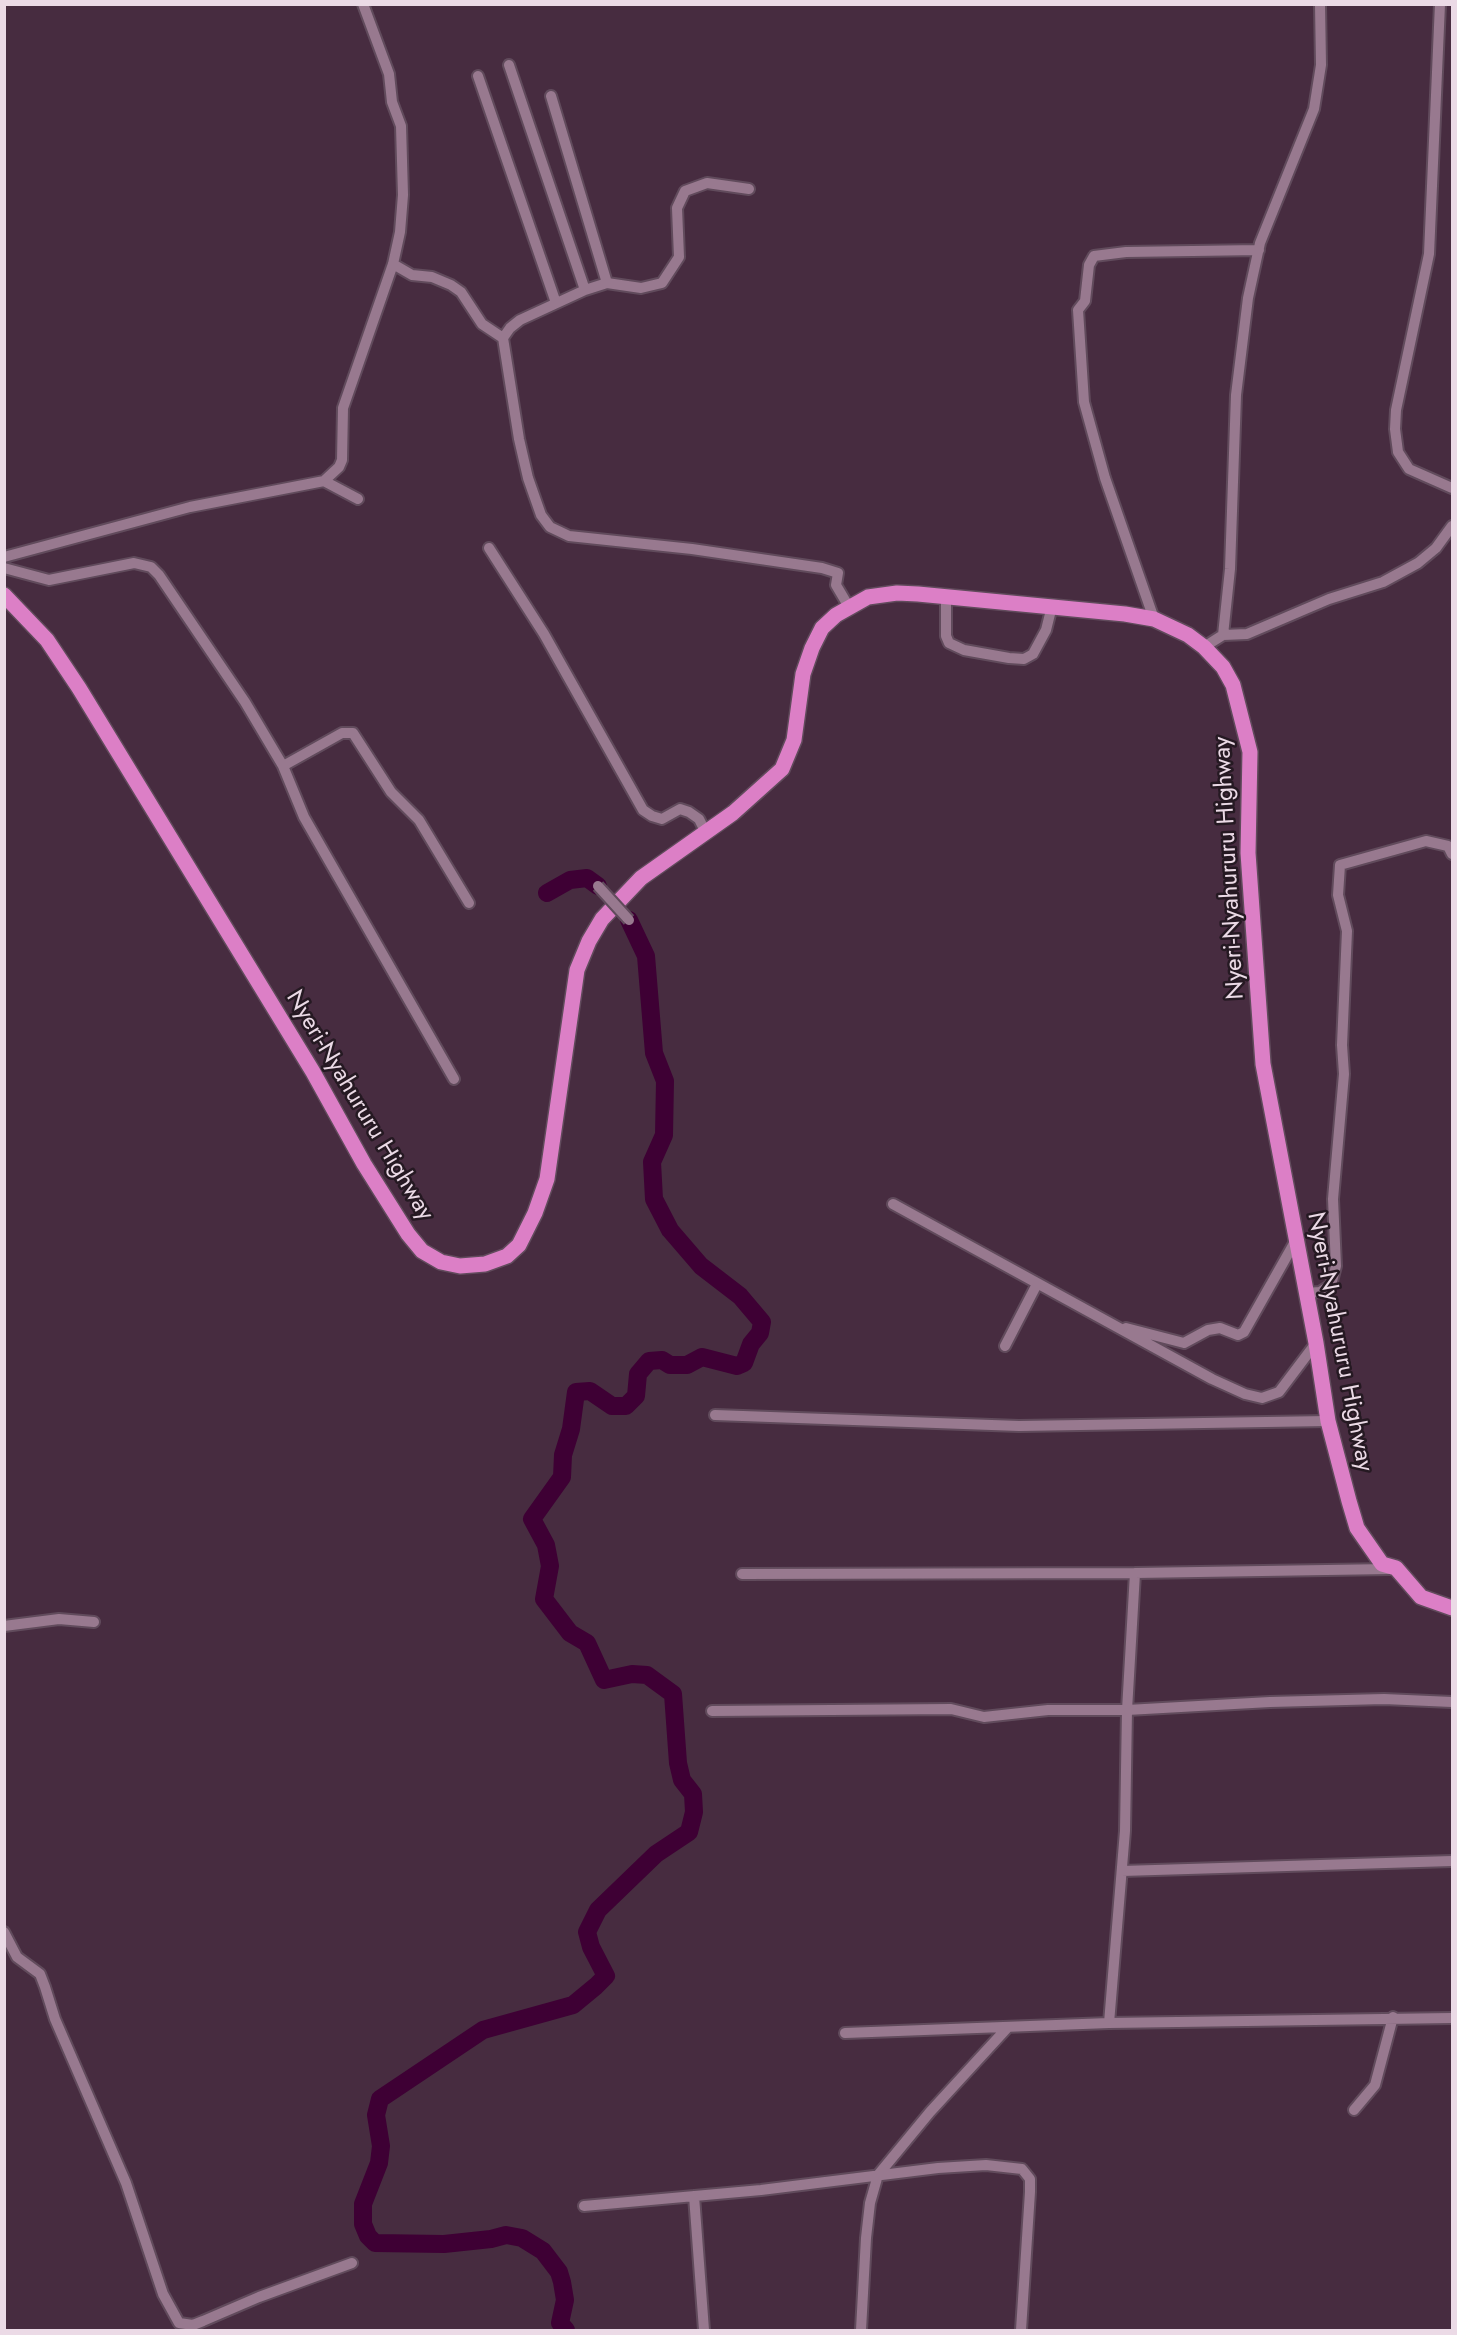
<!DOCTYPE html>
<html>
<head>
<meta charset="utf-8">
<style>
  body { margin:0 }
  #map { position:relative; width:1457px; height:2335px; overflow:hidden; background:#472c40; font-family:Jost,sans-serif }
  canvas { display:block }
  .frame { position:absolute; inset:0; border:6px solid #ebdae6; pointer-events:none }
</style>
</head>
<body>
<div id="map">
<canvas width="1457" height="2335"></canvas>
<div class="frame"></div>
</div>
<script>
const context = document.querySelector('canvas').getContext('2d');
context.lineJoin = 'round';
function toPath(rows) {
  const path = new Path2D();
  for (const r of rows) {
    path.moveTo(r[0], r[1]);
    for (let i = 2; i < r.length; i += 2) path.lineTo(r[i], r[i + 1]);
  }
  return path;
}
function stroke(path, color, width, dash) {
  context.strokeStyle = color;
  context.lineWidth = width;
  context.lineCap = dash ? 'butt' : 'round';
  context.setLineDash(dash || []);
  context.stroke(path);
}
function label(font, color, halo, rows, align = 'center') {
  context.font = font + ' Jost,sans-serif';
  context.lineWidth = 5;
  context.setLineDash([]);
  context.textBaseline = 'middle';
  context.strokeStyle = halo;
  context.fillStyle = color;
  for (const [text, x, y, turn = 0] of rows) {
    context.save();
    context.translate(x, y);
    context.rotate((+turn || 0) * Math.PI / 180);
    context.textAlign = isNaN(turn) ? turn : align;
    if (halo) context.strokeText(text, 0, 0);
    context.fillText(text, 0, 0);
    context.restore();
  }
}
stroke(toPath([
  [547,893,570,880,587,878,598,886],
  [566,2330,560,2323,565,2300,562,2282,559,2272,543,2251,522,2238,506,2235,491,2239,444,2244,375,2243,368,2236,363,2224,363,2204,379,2163,381,2146,376,2115,380,2099,483,2030,573,2005,596,1986,606,1976,591,1947,587,1932,598,1910,656,1854,689,1832,694,1812,693,1794,682,1780,678,1763,673,1694,647,1675,632,1674,604,1680,587,1643,570,1633,544,1599,550,1566,546,1545,532,1519,562,1477,563,1455,571,1429,576,1392,590,1391,612,1406,626,1406,636,1396,638,1374,649,1361,662,1360,670,1365,687,1365,702,1357,737,1366,744,1363,751,1344,760,1333,762,1322,740,1296,701,1266,670,1230,654,1199,652,1162,664,1135,665,1081,654,1053,646,956,629,920]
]), '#3e0034', 18);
const minor = toPath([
  [1440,4,1429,254,1396,410,1395,429,1398,452,1409,469,1452,488],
  [509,65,585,290],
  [478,76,556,303],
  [551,96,607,283],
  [393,264,412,275,432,277,451,285,461,292,482,324,503,338,510,328,520,320,585,290,607,283,641,288,662,283,679,257,677,208,685,191,707,183,749,189],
  [503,338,519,439,528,478,541,515,550,527,569,536,692,549,822,568,838,573,836,585,849,607],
  [324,481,358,499],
  [489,548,544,634,643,810,652,816,662,819,680,809,689,812,699,819,705,831],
  [4,557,190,507,324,481,339,467,342,460,343,408,393,264,400,232,403,195,401,126,392,102,389,74,363,4],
  [4,568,49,580,134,563,151,567,159,575,245,702,283,766,304,817,454,1079],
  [946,597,946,636,949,643,964,650,1009,658,1024,659,1033,654,1046,630,1052,606],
  [1154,619,1105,478,1084,402,1078,310,1085,301,1089,265,1094,256,1126,252,1259,250],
  [1223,635,1230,569,1236,395,1248,298,1260,243,1314,109,1321,65,1320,4],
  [1204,647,1223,635,1247,634,1329,599,1383,582,1418,563,1436,548,1452,526],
  [283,766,342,733,353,733,391,792,419,820,469,903],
  [893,1204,1212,1379,1245,1394,1262,1398,1279,1392,1316,1343],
  [1306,1293,1320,1292,1331,1285,1336,1266,1333,1199,1344,1074,1342,1045,1347,931,1338,895,1340,865,1426,841,1448,846,1452,854],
  [1126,1328,1184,1343,1208,1330,1220,1328,1238,1335,1244,1332,1296,1240],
  [1005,1346,1037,1284],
  [715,1415,1019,1426,1328,1421],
  [742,1574,1135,1573,1390,1569],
  [4,1626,59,1619,94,1622],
  [712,1711,951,1709,984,1717,1048,1710,1127,1710,1270,1702,1384,1699,1452,1702],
  [1122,1871,1452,1861],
  [4,1932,17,1957,40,1974,45,1987,55,2019,126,2183,163,2294,179,2323,193,2325,203,2321,259,2297,352,2263],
  [1109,2023,1125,1831,1127,1710,1135,1573],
  [845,2033,1109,2023,1452,2018],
  [1354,2110,1375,2085,1393,2017],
  [694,2196,704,2330],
  [584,2206,761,2190,938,2168,986,2165,1022,2169,1030,2179,1030,2192,1021,2330],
  [861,2330,866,2238,870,2203,878,2175,930,2112,1008,2027]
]);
const highway = toPath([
  [4,595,47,640,79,688,313,1072,364,1164,408,1234,422,1251,441,1262,460,1266,485,1264,507,1256,519,1245,535,1213,547,1179,577,970,589,941,602,919,641,878,733,813,782,769,794,740,803,674,812,648,822,628,836,615,868,597,897,593,918,594,1125,614,1154,619,1188,635,1204,647,1223,667,1233,685,1250,752,1248,853,1263,1064,1316,1343,1328,1421,1349,1501,1357,1528,1382,1564,1396,1568,1421,1597,1452,1608]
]);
stroke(minor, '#614b5c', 14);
stroke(highway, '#614b5c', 18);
stroke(minor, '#98798f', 10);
stroke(highway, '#dc7fc6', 15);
const minorBridge = toPath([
  [598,886,629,920]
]);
stroke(minorBridge, '#614b5c', 14, []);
stroke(minorBridge, '#98798f', 10);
label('24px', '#ebdae6', '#251922', [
  ["Nyeri-Nyahururu Highway",1230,868,-93],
  ["Nyeri-Nyahururu Highway",359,1106,59],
  ["Nyeri-Nyahururu Highway",1339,1342,79]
]);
</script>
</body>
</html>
